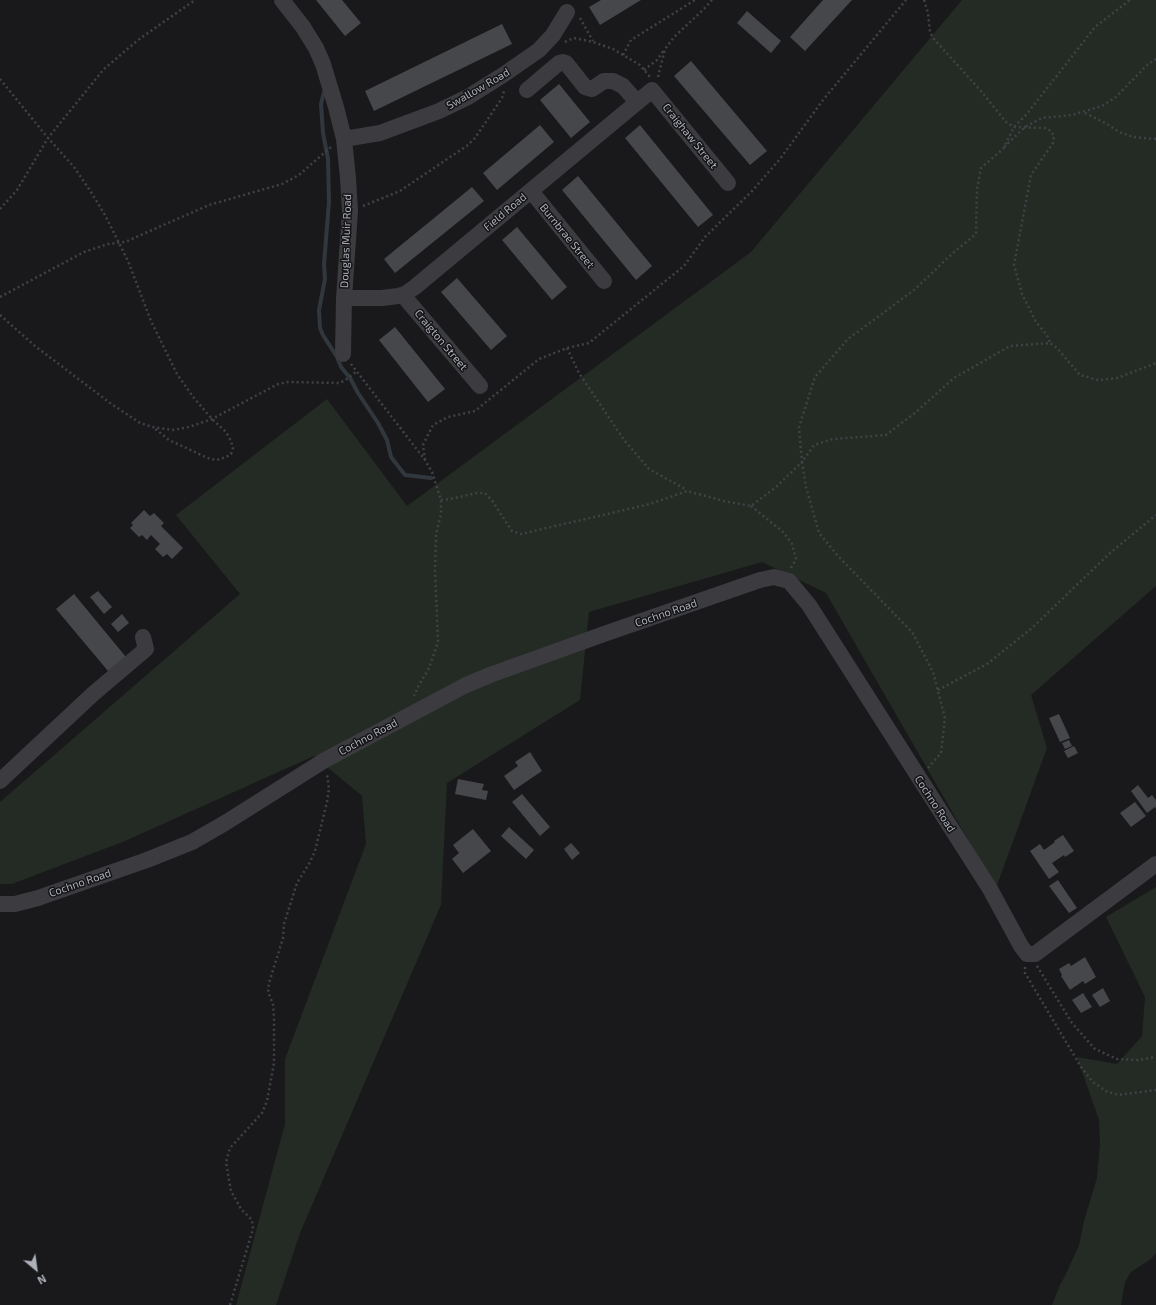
<!DOCTYPE html>
<html>
<head>
<meta charset="utf-8">
<style>
  body { margin:0 }
  #map { position:relative; width:1156px; height:1305px; overflow:hidden; background:#19191b; font-family:"Exo 2",sans-serif }
  canvas { display:block }
  .north { position:absolute; left:16px; top:1249px; width:40px; height:40px; -webkit-text-stroke:3px #141416; paint-order:stroke; rotate:151deg; font-size:11px; font-weight:700; line-height:16px; text-align:center; color:#adb1ba }
  .north::after { content:''; display:block; margin:auto; width:14px; height:18px; background:#adb1ba; clip-path:polygon(50% 0,100% 100%,50% 72%,0 100%) }
</style>
</head>
<body>
<div id="map">
<canvas width="1156" height="1305"></canvas>
<div class="north">N</div>
</div>
<script>
const context = document.querySelector('canvas').getContext('2d');
context.lineJoin = 'round';
function fillPath(path, color) {
  context.fillStyle = color;
  context.fill(path, 'evenodd');
}
function toPath(rows) {
  const path = new Path2D();
  for (const r of rows) {
    path.moveTo(r[0], r[1]);
    for (let i = 2; i < r.length; i += 2) path.lineTo(r[i], r[i + 1]);
  }
  return path;
}
function stroke(path, color, width, dash) {
  context.strokeStyle = color;
  context.lineWidth = width;
  context.lineCap = dash ? 'butt' : 'round';
  context.setLineDash(dash || []);
  context.stroke(path);
}
function label(font, color, halo, rows, align = 'center') {
  context.font = font + ' "Exo 2",sans-serif';
  context.lineWidth = 3;
  context.setLineDash([]);
  context.textBaseline = 'middle';
  context.strokeStyle = halo;
  context.fillStyle = color;
  for (const [text, x, y, turn = 0] of rows) {
    context.save();
    context.translate(x, y);
    context.rotate((+turn || 0) * Math.PI / 180);
    context.textAlign = isNaN(turn) ? turn : align;
    if (halo) context.strokeText(text, 0, 0);
    context.fillText(text, 0, 0);
    context.restore();
  }
}
fillPath(toPath([
  [962,0,1156,0,1156,586,1031,695,1047,748,996,888,826,593,762,562,589,612,580,700,447,783,441,905,300,1233,276,1305,236,1305,285,1124,285,1059,366,844,362,796,314,756,125,841,12,884,0,884,0,802,240,594,176,515,327,399,407,506,751,252],
  [1156,887,1156,1253,1151,1259,1131,1272,1125,1282,1121,1305,1052,1305,1060,1285,1065,1276,1079,1245,1084,1221,1097,1178,1100,1144,1099,1120,1077,1057,1117,1064,1142,1036,1145,997,1106,917]
]), '#232b24');
stroke(toPath([
  [324,92,321,104,323,133,328,159,329,202,324,264,325,279,319,310,320,328,323,335,337,357,341,367,350,378,358,393,378,423,387,440,391,457,405,475,431,478]
]), '#30383e', 4);
fillPath(toPath([
  [316,0,342,0,361,23,345,36],
  [601,0,641,0,600,25,589,7],
  [823,0,852,0,805,51,790,37],
  [747,11,781,41,771,53,737,23],
  [502,24,512,44,374,111,365,91],
  [691,61,767,151,750,165,674,76],
  [559,84,590,122,571,138,540,100],
  [540,125,554,142,497,190,483,173],
  [640,125,713,215,698,227,625,138],
  [578,176,652,266,636,280,562,190],
  [472,187,484,201,395,273,384,259],
  [517,227,567,287,552,300,502,240],
  [457,278,507,336,491,350,441,292],
  [395,327,445,389,428,402,379,340],
  [144,510,150,516,154,513,164,523,161,526,183,548,172,559,167,554,163,557,155,549,160,544,151,535,147,540,142,535,139,537,130,528,133,525,131,523],
  [98,591,112,607,104,614,90,597],
  [74,594,126,657,108,671,56,609],
  [122,614,129,623,118,632,111,624],
  [1059,714,1070,738,1060,742,1049,718],
  [1069,740,1072,746,1065,749,1062,743],
  [1074,746,1078,753,1068,758,1064,751],
  [530,752,542,771,514,790,504,776,518,766,515,762],
  [458,779,484,784,482,790,488,791,486,800,455,794],
  [1138,785,1148,798,1152,795,1156,800,1156,809,1155,807,1147,813,1131,791],
  [522,794,550,827,540,836,512,802],
  [1135,802,1146,816,1131,827,1120,813],
  [509,827,534,850,526,859,501,836],
  [473,829,491,851,463,873,452,859,459,853,453,845],
  [1063,835,1074,851,1065,857,1064,855,1052,863,1059,872,1049,879,1030,851,1040,844,1044,850,1055,842,1054,841],
  [571,843,580,853,572,860,564,849],
  [1058,880,1077,908,1069,913,1049,886],
  [1085,957,1096,977,1085,984,1083,981,1070,990,1061,976,1062,975,1059,969,1069,963,1071,966],
  [1103,988,1110,1001,1100,1007,1092,995],
  [1083,993,1092,1007,1081,1013,1072,1000]
]), '#46474b');
stroke(toPath([
  [924,0,928,13,930,32,933,38,980,90,1006,122,1014,127,1045,128,1051,131,1054,136,1053,143,1031,175,1014,265,1022,294,1036,322,1047,335,1050,343],
  [580,18,593,41],
  [565,42,574,38,593,42,613,49,640,65,650,77],
  [623,55,631,40,695,0],
  [644,70,657,60,664,50],
  [658,77,665,49,674,37,704,9,712,0],
  [0,79,48,138,74,167,91,192,105,215,128,261,151,321,177,374,194,398,212,419,226,432,231,441,233,448,231,454,226,457,217,460,210,459,169,440,153,427],
  [1085,113,1107,124,1119,132,1133,137,1156,139],
  [1004,147,1025,127,1042,118,1072,115,1102,106,1116,97,1147,65,1156,59],
  [363,206,400,191,468,145,475,138,502,98,504,91],
  [0,209,17,190,48,138,104,69,138,40,195,0],
  [0,297,84,252,108,244,125,242,209,205,282,184,299,175,331,147],
  [0,315,35,346,110,403,140,423,153,427,173,430,189,427,212,419,278,384,288,382,339,383,344,381,357,371],
  [567,348,579,373,624,440,649,469,687,490],
  [351,364,425,460,432,472,441,500,441,514,436,534,435,570,438,642,429,668,418,687,414,696],
  [425,460,423,445,433,425,448,417,475,411,539,359,567,348,589,343,684,266,705,237,752,191,780,159,823,100,906,0],
  [441,500,450,499,477,493,485,493,493,502,512,531,521,534,650,504,687,491,724,501,751,506,775,488,802,462,799,427,815,377,848,339,914,290,953,253,976,234,977,190,981,168,1003,149,1014,127,1026,115,1095,27,1130,0],
  [751,506,783,532,792,544,796,559,791,568],
  [938,690,987,664,1032,628,1110,553,1156,515],
  [928,768,941,753,945,718,933,672,912,632,838,556,819,533,806,487,802,462,814,445,833,439,886,435,916,412,954,378,1010,346,1050,343,1057,348,1080,375,1098,380,1117,378,1156,363],
  [1037,966,1072,1023,1095,1049,1117,1059,1138,1060,1156,1057],
  [1025,967,1025,973,1081,1067,1093,1082,1106,1091,1118,1095,1156,1090],
  [230,1305,253,1229,252,1220,241,1209,231,1191,226,1162,230,1148,262,1113,267,1101,274,1063,274,1016,273,1004,268,992,269,983,283,938,284,924,297,883,310,862,315,851,327,802,329,789,327,774]
]), '#414247', 2.5, [2, 3]);
stroke(toPath([
  [282,0,303,27,316,48,323,64,336,107,344,139,348,178,350,211,344,298,343,354],
  [527,90,559,63,563,62,566,63,585,87,592,89,604,81,613,81,623,86,637,102],
  [344,139,380,133,439,111,468,97,503,75,539,50,553,35,567,12],
  [531,191,604,281],
  [405,294,407,300,480,386],
  [344,298,382,298,398,296,405,294,415,287,652,90,728,183],
  [0,781,93,694,146,649,143,637],
  [0,904,15,904,38,898,147,860,192,842,225,823,325,760,466,685,490,675,604,634,760,580,774,577,789,581,809,605,990,889,1021,946,1027,954,1035,954,1156,864]
]), '#3b3b40', 16);
label('11px', '#adb1ba', '#141416', [
  ["Swallow Road",478,89,-30],
  ["Craighaw Street",690,136,51],
  ["Field Road",505,212,-40],
  ["Burnbrae Street",567,236,51],
  ["Douglas Muir Road",346,241,-88],
  ["Craigton Street",441,340,50],
  ["Cochno Road",666,613,-19],
  ["Cochno Road",368,737,-28],
  ["Cochno Road",935,804,57],
  ["Cochno Road",80,883,-19]
]);
</script>
</body>
</html>
